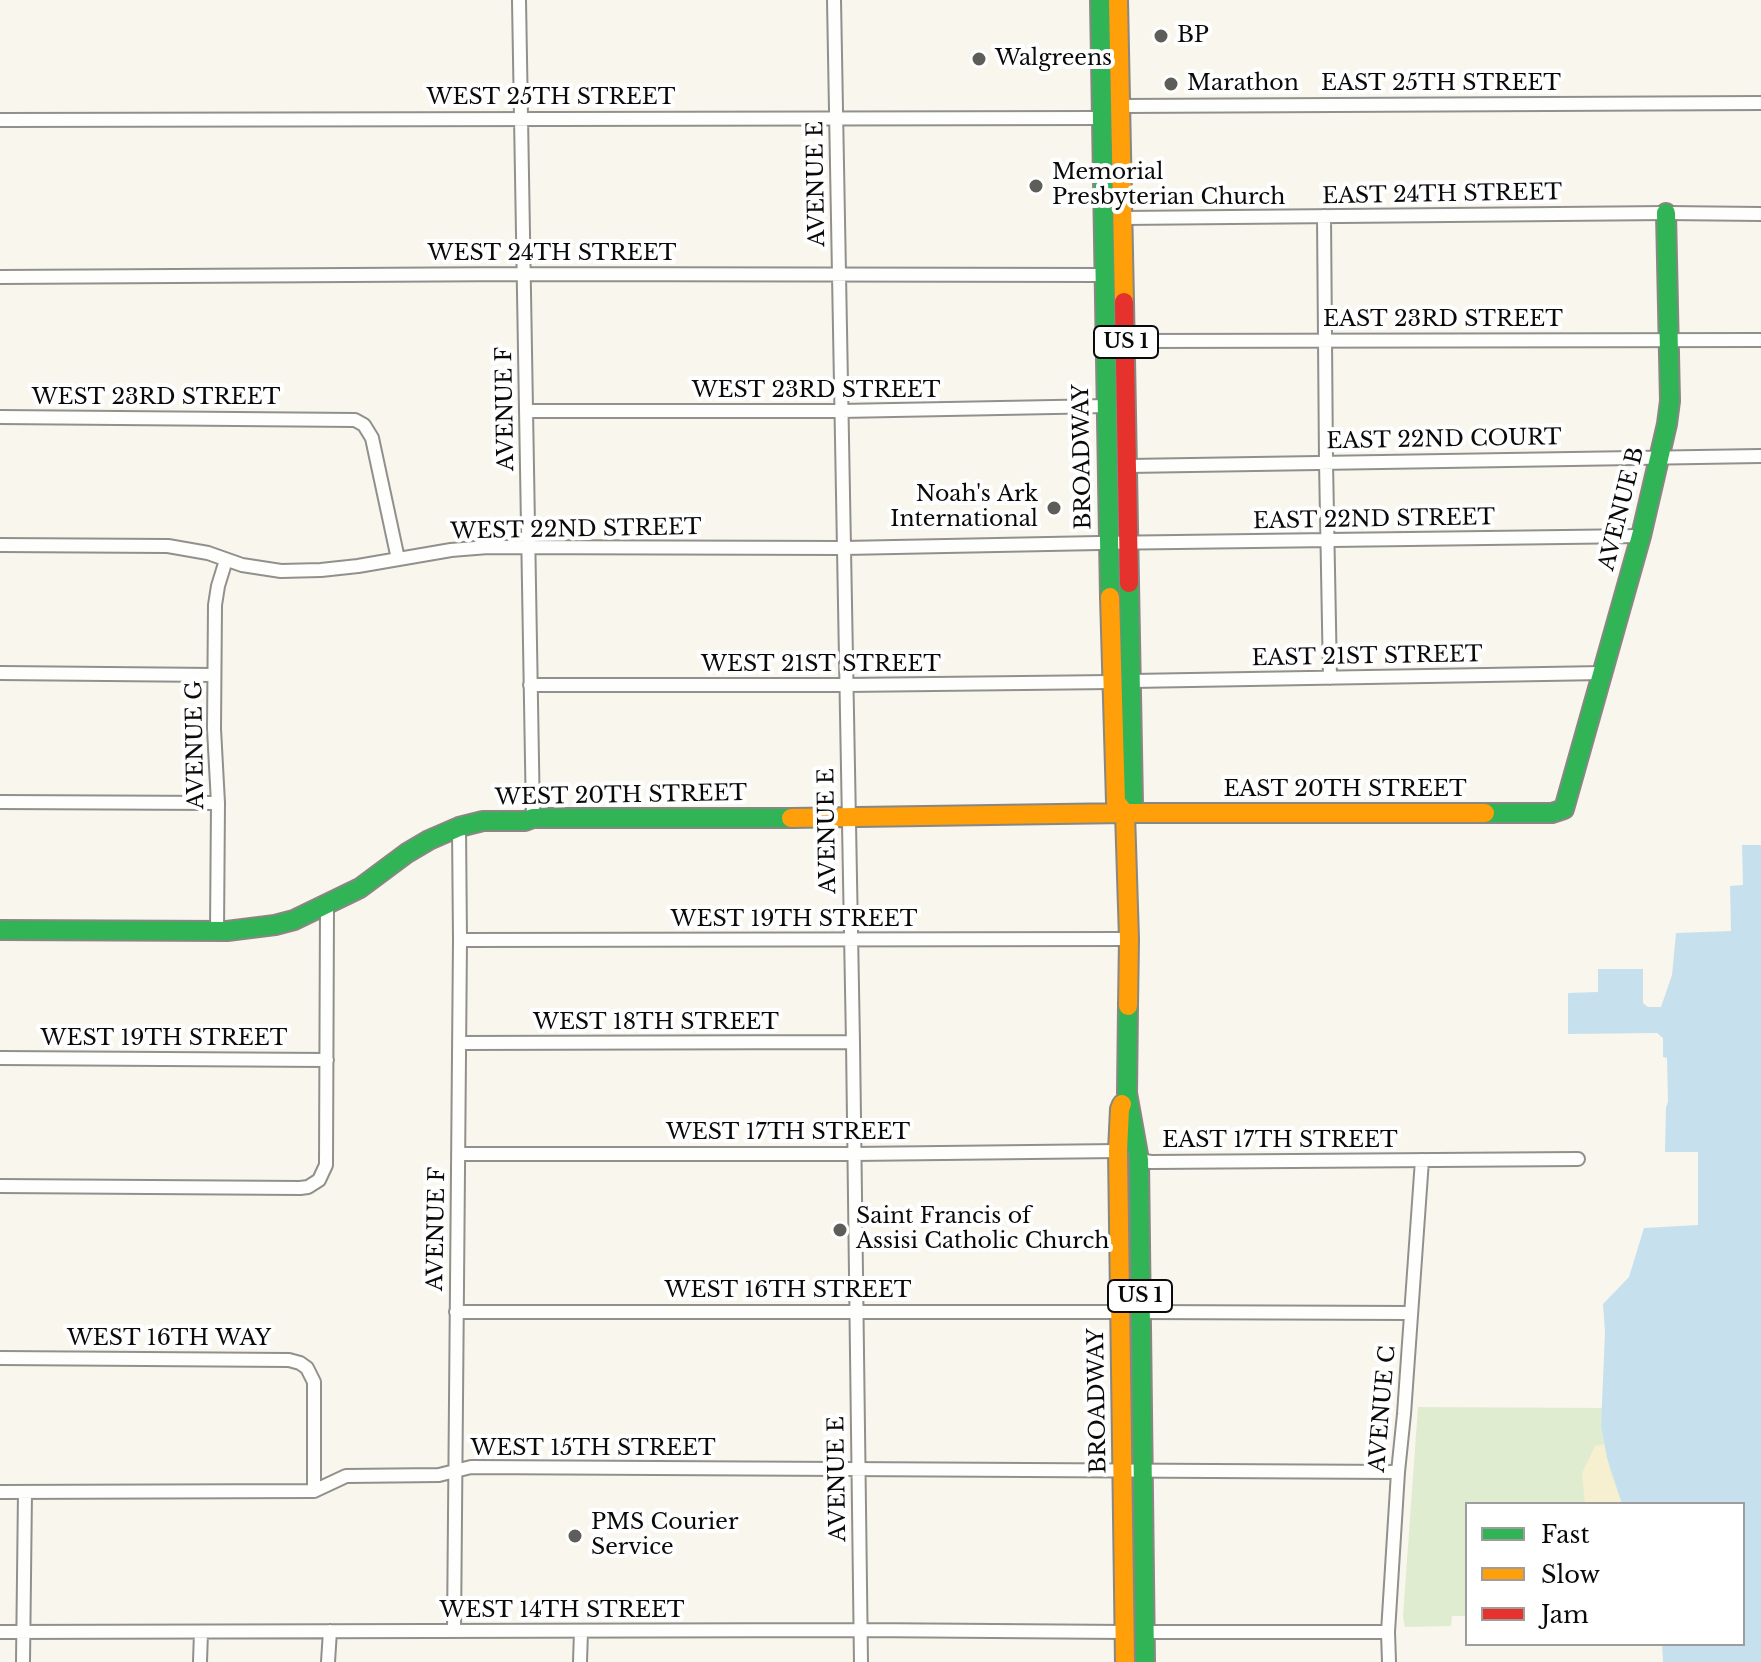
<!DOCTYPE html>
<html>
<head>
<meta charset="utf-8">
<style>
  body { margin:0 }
  #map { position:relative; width:1761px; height:1662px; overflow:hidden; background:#f8f6ed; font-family:"Libre Baskerville",serif }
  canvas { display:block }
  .legend { position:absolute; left:1465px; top:1502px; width:280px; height:144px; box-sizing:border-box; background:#fff; border:2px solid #9d9d9d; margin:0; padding:10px 14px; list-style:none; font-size:24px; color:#0a0a0a }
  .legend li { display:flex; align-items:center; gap:16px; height:40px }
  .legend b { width:40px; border:2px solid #9d9d9d }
</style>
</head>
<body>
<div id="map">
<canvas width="1761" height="1662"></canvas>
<ul class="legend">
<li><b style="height:10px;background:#30b455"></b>Fast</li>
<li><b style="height:10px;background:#ff9f0a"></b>Slow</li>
<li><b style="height:10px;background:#e5322d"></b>Jam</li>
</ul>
</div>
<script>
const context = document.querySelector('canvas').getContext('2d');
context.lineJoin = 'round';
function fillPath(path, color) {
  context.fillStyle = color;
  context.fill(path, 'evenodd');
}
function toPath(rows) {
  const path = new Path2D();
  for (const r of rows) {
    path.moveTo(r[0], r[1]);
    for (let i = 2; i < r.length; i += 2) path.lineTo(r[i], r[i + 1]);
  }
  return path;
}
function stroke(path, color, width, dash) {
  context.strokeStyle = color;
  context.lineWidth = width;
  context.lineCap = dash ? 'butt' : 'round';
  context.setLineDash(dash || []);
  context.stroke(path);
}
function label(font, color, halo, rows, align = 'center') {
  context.font = font + ' "Libre Baskerville",serif';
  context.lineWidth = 8;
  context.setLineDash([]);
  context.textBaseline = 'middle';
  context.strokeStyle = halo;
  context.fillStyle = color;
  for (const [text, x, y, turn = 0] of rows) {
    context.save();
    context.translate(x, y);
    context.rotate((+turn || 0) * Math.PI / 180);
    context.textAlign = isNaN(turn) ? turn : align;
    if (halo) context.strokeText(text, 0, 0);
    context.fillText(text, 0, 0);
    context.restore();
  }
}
fillPath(toPath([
  [1418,1407,1602,1408,1601,1426,1607,1458,1622,1504,1467,1504,1467,1616,1452,1616,1451,1626,1405,1627,1403,1616]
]), '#e0eccf');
fillPath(toPath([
  [1604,1444,1610,1470,1622,1504,1585,1504,1582,1473,1595,1446]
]), '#f6efd0');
fillPath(toPath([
  [1742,845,1761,845,1761,1662,1663,1662,1662,1644,1743,1644,1743,1504,1622,1504,1607,1458,1601,1426,1605,1332,1603,1304,1629,1277,1644,1228,1698,1225,1698,1152,1665,1152,1666,1107,1668,1102,1667,1058,1663,1057,1663,1038,1657,1033,1568,1034,1568,993,1598,992,1598,969,1643,969,1643,1003,1648,1007,1661,1007,1672,975,1676,933,1731,931,1730,886,1743,885]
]), '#c7e0ee');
const street = toPath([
  [519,0,533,818],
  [834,0,853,1042,861,1662],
  [1121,106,1761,103],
  [0,120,1102,118],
  [1324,216,1326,462,1330,678],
  [1123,218,1666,213,1761,214],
  [0,277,523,274,1105,275],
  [1126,341,1761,340],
  [526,411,841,411,1107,406],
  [0,417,355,420,364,425,372,438,398,559],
  [1128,466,1761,456],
  [0,545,168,546,208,553,242,565,281,571,321,570,358,566,451,550,488,547,844,548,1099,543,1641,536],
  [0,673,214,675],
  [1132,681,1603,673],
  [530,685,846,685,1111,682],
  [0,802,218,803],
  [217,931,218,803,214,729,215,605,218,586,226,560],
  [460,940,1129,939],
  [459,1043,853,1042],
  [0,1058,327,1060],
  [458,1154,854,1154,1118,1151],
  [1139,1160,1151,1162,1578,1159],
  [0,1186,300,1188,308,1187,319,1180,326,1165,327,905],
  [456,1312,1120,1312],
  [1140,1312,1411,1313],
  [0,1358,289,1360,300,1363,307,1368,314,1382,314,1491],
  [0,1492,314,1491,346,1476,439,1475,471,1467,1398,1472],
  [454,1631,460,940,459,827],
  [0,1632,861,1630,1125,1632],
  [1145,1632,1388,1632],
  [23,1662,25,1492],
  [200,1662,201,1632],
  [328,1662,330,1631],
  [580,1662,581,1631],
  [1389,1662,1388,1632,1398,1472,1404,1414,1422,1160]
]);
const fast = toPath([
  [1100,0,1110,597],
  [1125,813,1133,805,1129,583],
  [1485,813,1552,813,1564,809,1641,536,1667,424,1670,401,1666,213],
  [0,930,227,931,275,925,294,920,360,888,407,853,429,840,459,827,483,821,525,821,533,818,791,818],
  [1128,1006,1127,1093,1139,1160,1145,1662]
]);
const slow = toPath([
  [1118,0,1124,302],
  [1110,597,1116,802,1125,813,1129,939,1128,1006],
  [791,818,1125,813,1485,813],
  [1122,1104,1120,1109,1118,1151,1125,1662]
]);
const jam = toPath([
  [1124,302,1129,583]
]);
stroke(street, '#91908c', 16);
stroke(fast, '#888783', 22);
stroke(slow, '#888783', 22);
stroke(jam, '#888783', 22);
stroke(street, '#fefefc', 12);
stroke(fast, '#30b455', 18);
stroke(slow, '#ff9f0a', 18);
stroke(jam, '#e5322d', 18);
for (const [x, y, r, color] of [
  [1161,36,8,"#5d5d59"],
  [979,59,8,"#5d5d59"],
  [1171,84,8,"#5d5d59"],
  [1036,186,8,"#5d5d59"],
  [1054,508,8,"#5d5d59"],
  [840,1230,8,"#5d5d59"],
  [575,1536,8,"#5d5d59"]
]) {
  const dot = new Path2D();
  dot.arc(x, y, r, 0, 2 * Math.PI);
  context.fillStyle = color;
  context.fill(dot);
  stroke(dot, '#fff', 3);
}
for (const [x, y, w] of [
  [1126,342,64],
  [1140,1296,64]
]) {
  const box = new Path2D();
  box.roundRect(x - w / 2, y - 16, w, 32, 6);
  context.fillStyle = '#fff';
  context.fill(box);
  stroke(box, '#0a0a0a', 2);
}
label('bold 20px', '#0a0a0a', null, [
  ["US 1",1126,342],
  ["US 1",1140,1296]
]);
label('22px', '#0a0a0a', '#fff', [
  ["BP",1177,36],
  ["Walgreens",995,59],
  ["Marathon",1187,84],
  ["Memorial",1052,173],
  ["Presbyterian Church",1052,198],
  ["Noah's Ark",1038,495,"right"],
  ["International",1038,520,"right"],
  ["Saint Francis of",856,1217],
  ["Assisi Catholic Church",856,1242],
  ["PMS Courier",591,1523],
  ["Service",591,1548]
], 'left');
label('22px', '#0a0a0a', '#fff', [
  ["EAST 25TH STREET",1441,84],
  ["WEST 25TH STREET",551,98],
  ["AVENUE E",817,184,-91],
  ["EAST 24TH STREET",1442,195,-1],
  ["WEST 24TH STREET",552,254],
  ["EAST 23RD STREET",1443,320],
  ["WEST 23RD STREET",816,391],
  ["WEST 23RD STREET",156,398],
  ["AVENUE F",506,409,-91],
  ["EAST 22ND COURT",1444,440,-1],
  ["BROADWAY",1083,457,-91],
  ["AVENUE B",1622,509,-76],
  ["EAST 22ND STREET",1374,520,-1],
  ["WEST 22ND STREET",576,530,-1],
  ["EAST 21ST STREET",1367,657,-1],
  ["WEST 21ST STREET",821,665],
  ["AVENUE G",196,745,-91],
  ["EAST 20TH STREET",1345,790],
  ["WEST 20TH STREET",621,796,-1],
  ["AVENUE E",828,831,-91],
  ["WEST 19TH STREET",794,920],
  ["WEST 18TH STREET",656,1023],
  ["WEST 19TH STREET",164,1039],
  ["WEST 17TH STREET",788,1133],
  ["EAST 17TH STREET",1280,1141],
  ["AVENUE F",437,1229,-89],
  ["WEST 16TH STREET",788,1291],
  ["WEST 16TH WAY",169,1339],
  ["BROADWAY",1098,1401,-91],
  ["AVENUE C",1383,1409,-85],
  ["WEST 15TH STREET",593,1449],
  ["AVENUE E",838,1479,-91],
  ["WEST 14TH STREET",562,1611]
]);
</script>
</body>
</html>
